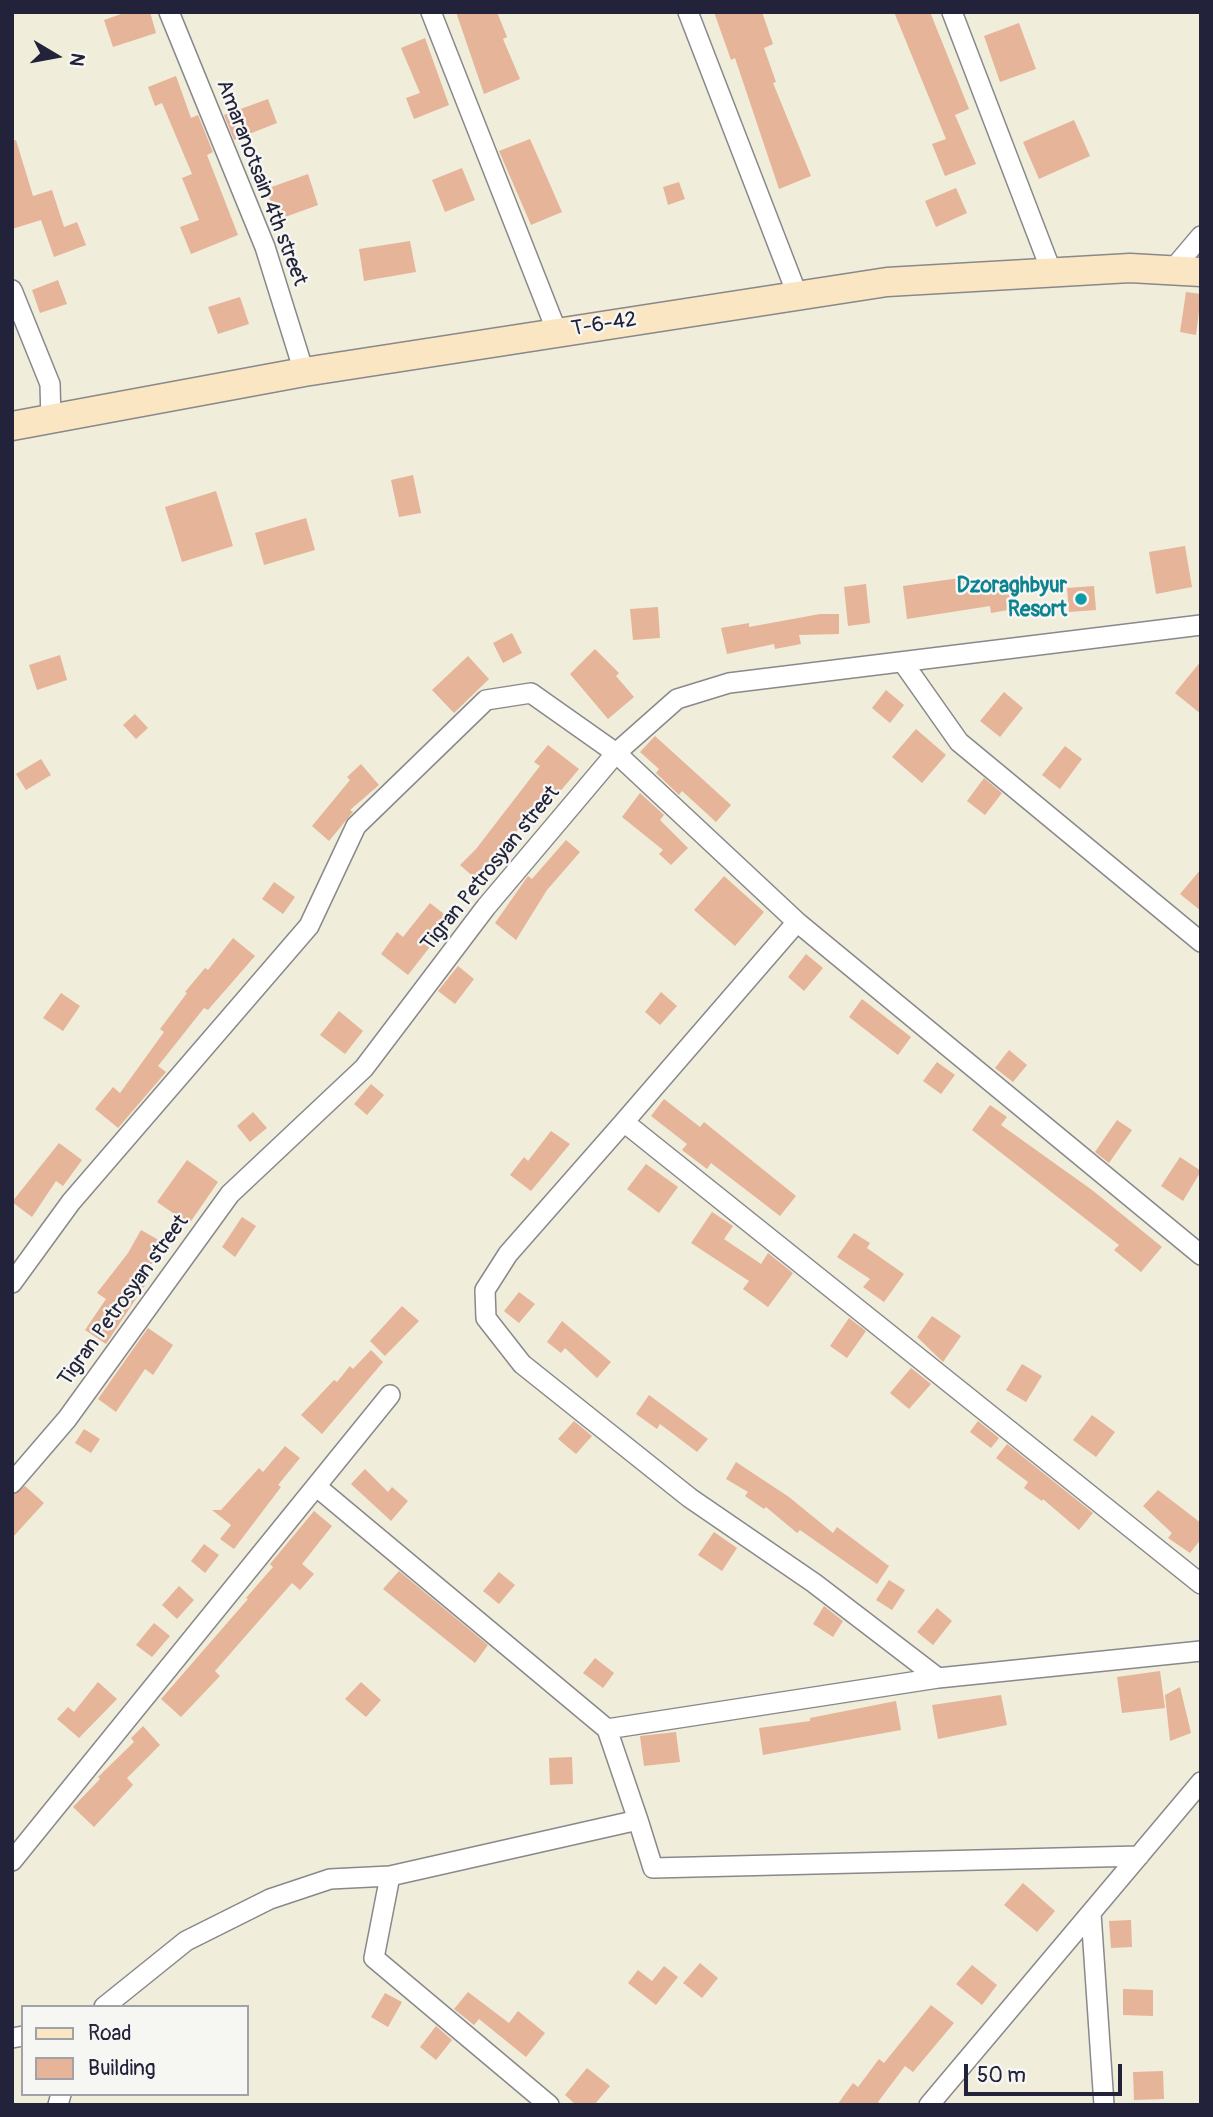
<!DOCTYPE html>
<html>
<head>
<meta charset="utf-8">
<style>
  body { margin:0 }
  #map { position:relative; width:1213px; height:2117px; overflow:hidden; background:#f0eddb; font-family:Pangolin,sans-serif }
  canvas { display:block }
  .frame { position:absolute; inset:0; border:14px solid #22223b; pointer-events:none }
  .legend { position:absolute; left:21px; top:2005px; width:228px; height:91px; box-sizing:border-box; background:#f6f6f2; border:2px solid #a1a1a9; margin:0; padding:9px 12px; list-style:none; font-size:21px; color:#22223b }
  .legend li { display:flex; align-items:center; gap:14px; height:35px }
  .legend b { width:35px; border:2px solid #a1a1a9 }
  .north { position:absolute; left:21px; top:21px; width:70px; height:70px; -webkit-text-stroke:5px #f6f6f2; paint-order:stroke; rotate:100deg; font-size:19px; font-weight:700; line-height:28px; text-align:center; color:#22223b }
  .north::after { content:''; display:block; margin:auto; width:24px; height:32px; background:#22223b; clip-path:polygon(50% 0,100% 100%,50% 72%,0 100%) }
  .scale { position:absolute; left:964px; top:2064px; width:158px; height:32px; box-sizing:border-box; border:4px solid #22223b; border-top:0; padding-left:9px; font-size:21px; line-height:24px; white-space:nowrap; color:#22223b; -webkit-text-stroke:5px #f6f6f2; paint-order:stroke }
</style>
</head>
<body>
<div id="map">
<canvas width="1213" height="2117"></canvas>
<div class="frame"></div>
<ul class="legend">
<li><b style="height:9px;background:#fbe6c3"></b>Road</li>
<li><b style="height:19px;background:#e5b499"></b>Building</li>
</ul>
<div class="north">N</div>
<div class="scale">50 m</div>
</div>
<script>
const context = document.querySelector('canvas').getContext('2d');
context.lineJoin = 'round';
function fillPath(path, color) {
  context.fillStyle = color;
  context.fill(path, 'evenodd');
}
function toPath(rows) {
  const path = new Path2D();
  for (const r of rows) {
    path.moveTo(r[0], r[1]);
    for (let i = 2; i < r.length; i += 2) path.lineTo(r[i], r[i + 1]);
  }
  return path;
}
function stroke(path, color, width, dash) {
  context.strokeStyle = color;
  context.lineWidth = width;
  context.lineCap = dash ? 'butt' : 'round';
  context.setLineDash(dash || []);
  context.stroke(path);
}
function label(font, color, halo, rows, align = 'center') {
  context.font = font + ' Pangolin,sans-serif';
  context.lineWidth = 5;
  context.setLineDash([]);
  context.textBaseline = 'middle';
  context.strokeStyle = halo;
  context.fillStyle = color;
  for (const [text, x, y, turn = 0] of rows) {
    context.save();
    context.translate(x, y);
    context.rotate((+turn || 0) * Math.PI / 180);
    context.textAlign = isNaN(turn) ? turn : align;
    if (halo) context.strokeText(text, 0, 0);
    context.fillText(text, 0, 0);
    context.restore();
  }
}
fillPath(toPath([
  [127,12,150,12,156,33,113,47,104,20],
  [456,12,497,12,507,37,503,39,520,79,484,94],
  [714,12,762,12,773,44,764,48,776,82,773,83,811,176,779,189,735,58,731,60],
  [894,12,930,12,969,109,955,115,976,164,945,176,932,144,946,139],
  [1019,23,1036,69,1000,82,984,36],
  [425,38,449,105,414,119,406,98,420,93,401,48],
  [176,76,191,118,198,115,213,152,207,155,238,235,191,254,180,227,199,220,182,178,192,174,162,103,155,106,148,87],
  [268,99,277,123,234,140,224,115],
  [1074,120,1090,156,1039,179,1023,142],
  [530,139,562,212,531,225,499,151],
  [16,140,33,196,52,190,64,227,77,222,86,245,54,257,41,220,12,229,12,141],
  [462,168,475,200,445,212,432,180],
  [308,174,318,205,277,220,266,189],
  [679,182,685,199,668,205,663,187],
  [956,188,967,213,936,227,925,201],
  [410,241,416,272,364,281,359,249],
  [58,280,67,304,40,313,32,290],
  [1186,292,1201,294,1196,335,1180,332],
  [240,297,249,324,218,334,208,307],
  [413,475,421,513,399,517,391,480],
  [216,491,233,546,182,562,165,507],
  [306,518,315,550,264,565,255,533],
  [1185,546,1192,587,1156,594,1149,552],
  [967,577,969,593,1009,586,1014,609,991,613,990,606,907,619,903,586],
  [866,584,870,623,848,626,844,587],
  [1094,586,1096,610,1069,612,1067,588],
  [658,607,660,638,633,640,630,609],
  [820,614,839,614,839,634,799,635,801,644,775,649,774,644,727,654,721,628,749,623,749,627],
  [512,633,522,653,503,663,493,643],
  [595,649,619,673,616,676,634,697,608,719,570,674],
  [60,655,67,680,37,690,29,665],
  [468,656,489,679,454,713,432,690],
  [1201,661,1201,714,1175,693],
  [886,690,904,705,890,723,872,708],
  [1004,692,1023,708,1000,737,980,721],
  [135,714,148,728,136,739,123,725],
  [916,729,946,755,922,783,892,757],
  [655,736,731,805,716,822,682,791,679,795,656,773,659,769,640,752],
  [548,745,579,769,536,820,530,815,477,880,460,865,476,849,540,766,534,762],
  [1065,746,1082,759,1060,789,1042,775],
  [41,759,51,775,26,790,16,774],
  [361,764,379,785,350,810,353,812,329,841,312,826,350,780,347,777],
  [984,778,1002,793,985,815,967,801],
  [640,793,664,815,660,820,688,848,671,865,659,854,663,850,622,817],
  [566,840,580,852,547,890,516,940,495,923,528,876,532,879],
  [1201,869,1201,911,1180,894],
  [724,876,764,912,735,946,694,910],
  [274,882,295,897,283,914,262,899],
  [430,903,454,922,439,941,436,939,408,975,381,954,397,932,403,937],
  [233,938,255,956,208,1010,204,1008,158,1066,166,1072,118,1128,95,1109,113,1087,120,1093,164,1032,160,1029,187,993,185,992,205,968,208,970],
  [806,954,823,968,804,991,788,977],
  [458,966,474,979,455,1004,438,991],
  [661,992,677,1006,660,1025,645,1012],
  [61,993,80,1006,63,1031,43,1018],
  [862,999,911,1037,898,1055,849,1017],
  [339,1011,363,1031,345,1054,320,1035],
  [1009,1050,1027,1065,1013,1082,995,1068],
  [937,1062,955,1075,941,1094,923,1081],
  [371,1084,384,1095,367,1115,354,1104],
  [664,1099,700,1127,704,1122,796,1196,780,1216,711,1163,707,1169,682,1150,687,1144,651,1116],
  [990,1105,1007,1117,1001,1125,1092,1190,1162,1247,1141,1272,1114,1250,1119,1245,972,1130],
  [253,1112,267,1128,250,1142,237,1126],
  [1117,1120,1132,1130,1109,1163,1095,1152],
  [551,1131,570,1144,531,1191,510,1175,524,1157,528,1161],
  [59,1143,82,1160,63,1186,56,1181,32,1217,12,1202],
  [1180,1157,1201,1171,1183,1201,1161,1186],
  [187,1160,218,1182,189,1224,157,1202],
  [646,1164,678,1187,659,1213,627,1189],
  [712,1212,733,1226,724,1239,761,1264,768,1253,793,1273,768,1307,743,1289,749,1281,691,1243],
  [242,1217,256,1226,235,1257,222,1247],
  [141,1230,164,1243,141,1282,145,1285,106,1344,85,1330,106,1299,97,1293,128,1253],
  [854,1233,870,1243,867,1248,904,1274,884,1302,863,1287,870,1279,837,1257],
  [519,1292,535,1304,519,1323,504,1311],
  [402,1306,419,1321,385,1356,370,1341],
  [932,1316,961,1336,943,1362,917,1337],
  [849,1318,866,1331,847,1358,830,1346],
  [562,1321,611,1362,597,1378,565,1348,561,1353,547,1342],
  [148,1328,173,1345,153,1375,145,1369,116,1412,98,1399],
  [371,1350,383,1362,322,1434,301,1415,334,1380,337,1382,350,1366,353,1369],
  [1022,1364,1042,1376,1026,1402,1006,1390],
  [911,1368,931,1384,909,1409,890,1393],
  [649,1395,708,1439,697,1452,660,1424,657,1429,636,1414],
  [1092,1415,1115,1432,1096,1457,1073,1440],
  [574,1421,592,1436,576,1454,558,1439],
  [978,1421,999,1438,991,1448,970,1432],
  [84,1429,100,1439,91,1453,75,1443],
  [1007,1444,1093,1513,1079,1530,1043,1499,1042,1501,1024,1488,1028,1482,996,1458],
  [285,1446,300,1458,278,1485,281,1487,234,1549,220,1539,231,1525,212,1510,221,1510,259,1468,263,1472],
  [736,1462,789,1497,833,1533,837,1527,889,1566,877,1584,800,1530,797,1533,766,1507,764,1509,745,1496,748,1492,726,1479],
  [365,1469,388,1492,392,1487,408,1501,391,1521,351,1484],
  [25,1486,44,1503,12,1538,12,1495],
  [1158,1490,1201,1523,1201,1539,1190,1553,1168,1538,1172,1533,1143,1506],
  [314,1511,332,1526,302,1564,314,1574,300,1590,292,1583,215,1671,220,1676,181,1717,161,1699,248,1599,246,1598,273,1567,270,1564],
  [714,1532,737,1548,722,1571,698,1555],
  [204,1544,219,1555,205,1573,191,1561],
  [399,1571,488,1645,475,1663,383,1589],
  [499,1572,515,1585,499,1604,483,1591],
  [889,1580,905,1590,892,1610,876,1600],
  [179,1586,194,1600,177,1619,162,1605],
  [824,1606,843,1621,833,1637,813,1624],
  [937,1608,952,1621,933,1645,917,1632],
  [154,1623,170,1636,152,1657,136,1645],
  [595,1658,614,1673,603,1688,583,1673],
  [1160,1671,1165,1708,1122,1713,1117,1677],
  [98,1682,117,1699,79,1738,57,1719,68,1707,74,1712],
  [361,1682,381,1700,366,1717,345,1699],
  [1180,1687,1191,1733,1170,1741,1165,1695],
  [1001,1695,1007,1725,938,1739,932,1705],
  [896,1701,901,1730,763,1755,759,1728,810,1721,810,1718],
  [143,1726,160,1745,127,1778,133,1785,94,1827,73,1807,100,1779,98,1777,134,1742,131,1738],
  [676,1732,680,1762,644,1766,640,1736],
  [572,1757,573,1784,550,1785,549,1758],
  [1023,1883,1055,1911,1037,1932,1004,1905],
  [1131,1920,1132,1947,1111,1948,1109,1921],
  [700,1963,718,1978,702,1998,683,1983],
  [972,1965,997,1985,982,2005,956,1984],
  [664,1966,678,1977,656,2005,628,1983,638,1970,652,1981],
  [1123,1989,1153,1990,1153,2016,1123,2015],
  [468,1992,509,2023,518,2011,545,2033,526,2057,479,2019,474,2025,454,2009],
  [385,1993,402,2002,388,2027,371,2017],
  [931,2005,954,2023,913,2072,905,2066,878,2102,882,2105,837,2105,853,2083,858,2087,879,2059,884,2063],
  [436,2026,452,2040,436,2060,420,2047],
  [587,2068,610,2086,594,2105,576,2105,565,2095],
  [1163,2071,1164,2099,1134,2100,1133,2072]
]), '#e5b499');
const street = toPath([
  [169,12,265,247,304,372],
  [431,12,557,332],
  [688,12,797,294],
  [952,12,1052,273],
  [1173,269,1201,236],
  [12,290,50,384,51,420],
  [904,664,959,742,1201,942],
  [797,922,624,1122,1201,1584],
  [624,1122,508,1254,485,1290,486,1318,522,1364,690,1498,814,1583,938,1678],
  [12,1283,71,1202,309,926,356,826,486,700,531,693,616,753,797,922,1201,1255],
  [12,1483,67,1419,230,1194,364,1068,486,907,616,753,677,699,729,683,1201,625],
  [607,1729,938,1678,1201,1651],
  [638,1820,653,1868,1139,1856],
  [12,1861,390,1395],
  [390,1876,374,1958,549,2105],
  [1091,1913,1104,2105],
  [104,2007,186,1941,270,1899,330,1879,390,1876,638,1820,607,1729,317,1487],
  [12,2038,23,2036],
  [58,2105,61,2094],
  [929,2105,1201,1782]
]);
const secondary = toPath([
  [12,426,304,372,887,282,1130,268,1201,272]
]);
stroke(street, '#89888b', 22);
stroke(secondary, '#89888b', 31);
stroke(street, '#fff', 19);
stroke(secondary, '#fbe6c3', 28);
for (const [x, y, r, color] of [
  [1081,599,7,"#0f9aa8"]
]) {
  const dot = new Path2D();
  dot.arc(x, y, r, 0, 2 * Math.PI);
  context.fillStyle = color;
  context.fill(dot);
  stroke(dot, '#f6f6f2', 2.5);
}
label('21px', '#22223b', '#f6f6f2', [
  ["Amaranotsain 4th street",261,183,69],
  ["T-6-42",604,325,-9],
  ["Tigran Petrosyan street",491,869,-51],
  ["Tigran Petrosyan street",124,1301,-54]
]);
label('bold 21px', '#0d838f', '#f6f6f2', [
  ["Dzoraghbyur",1067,587],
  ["Resort",1067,611]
], 'right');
</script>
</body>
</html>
